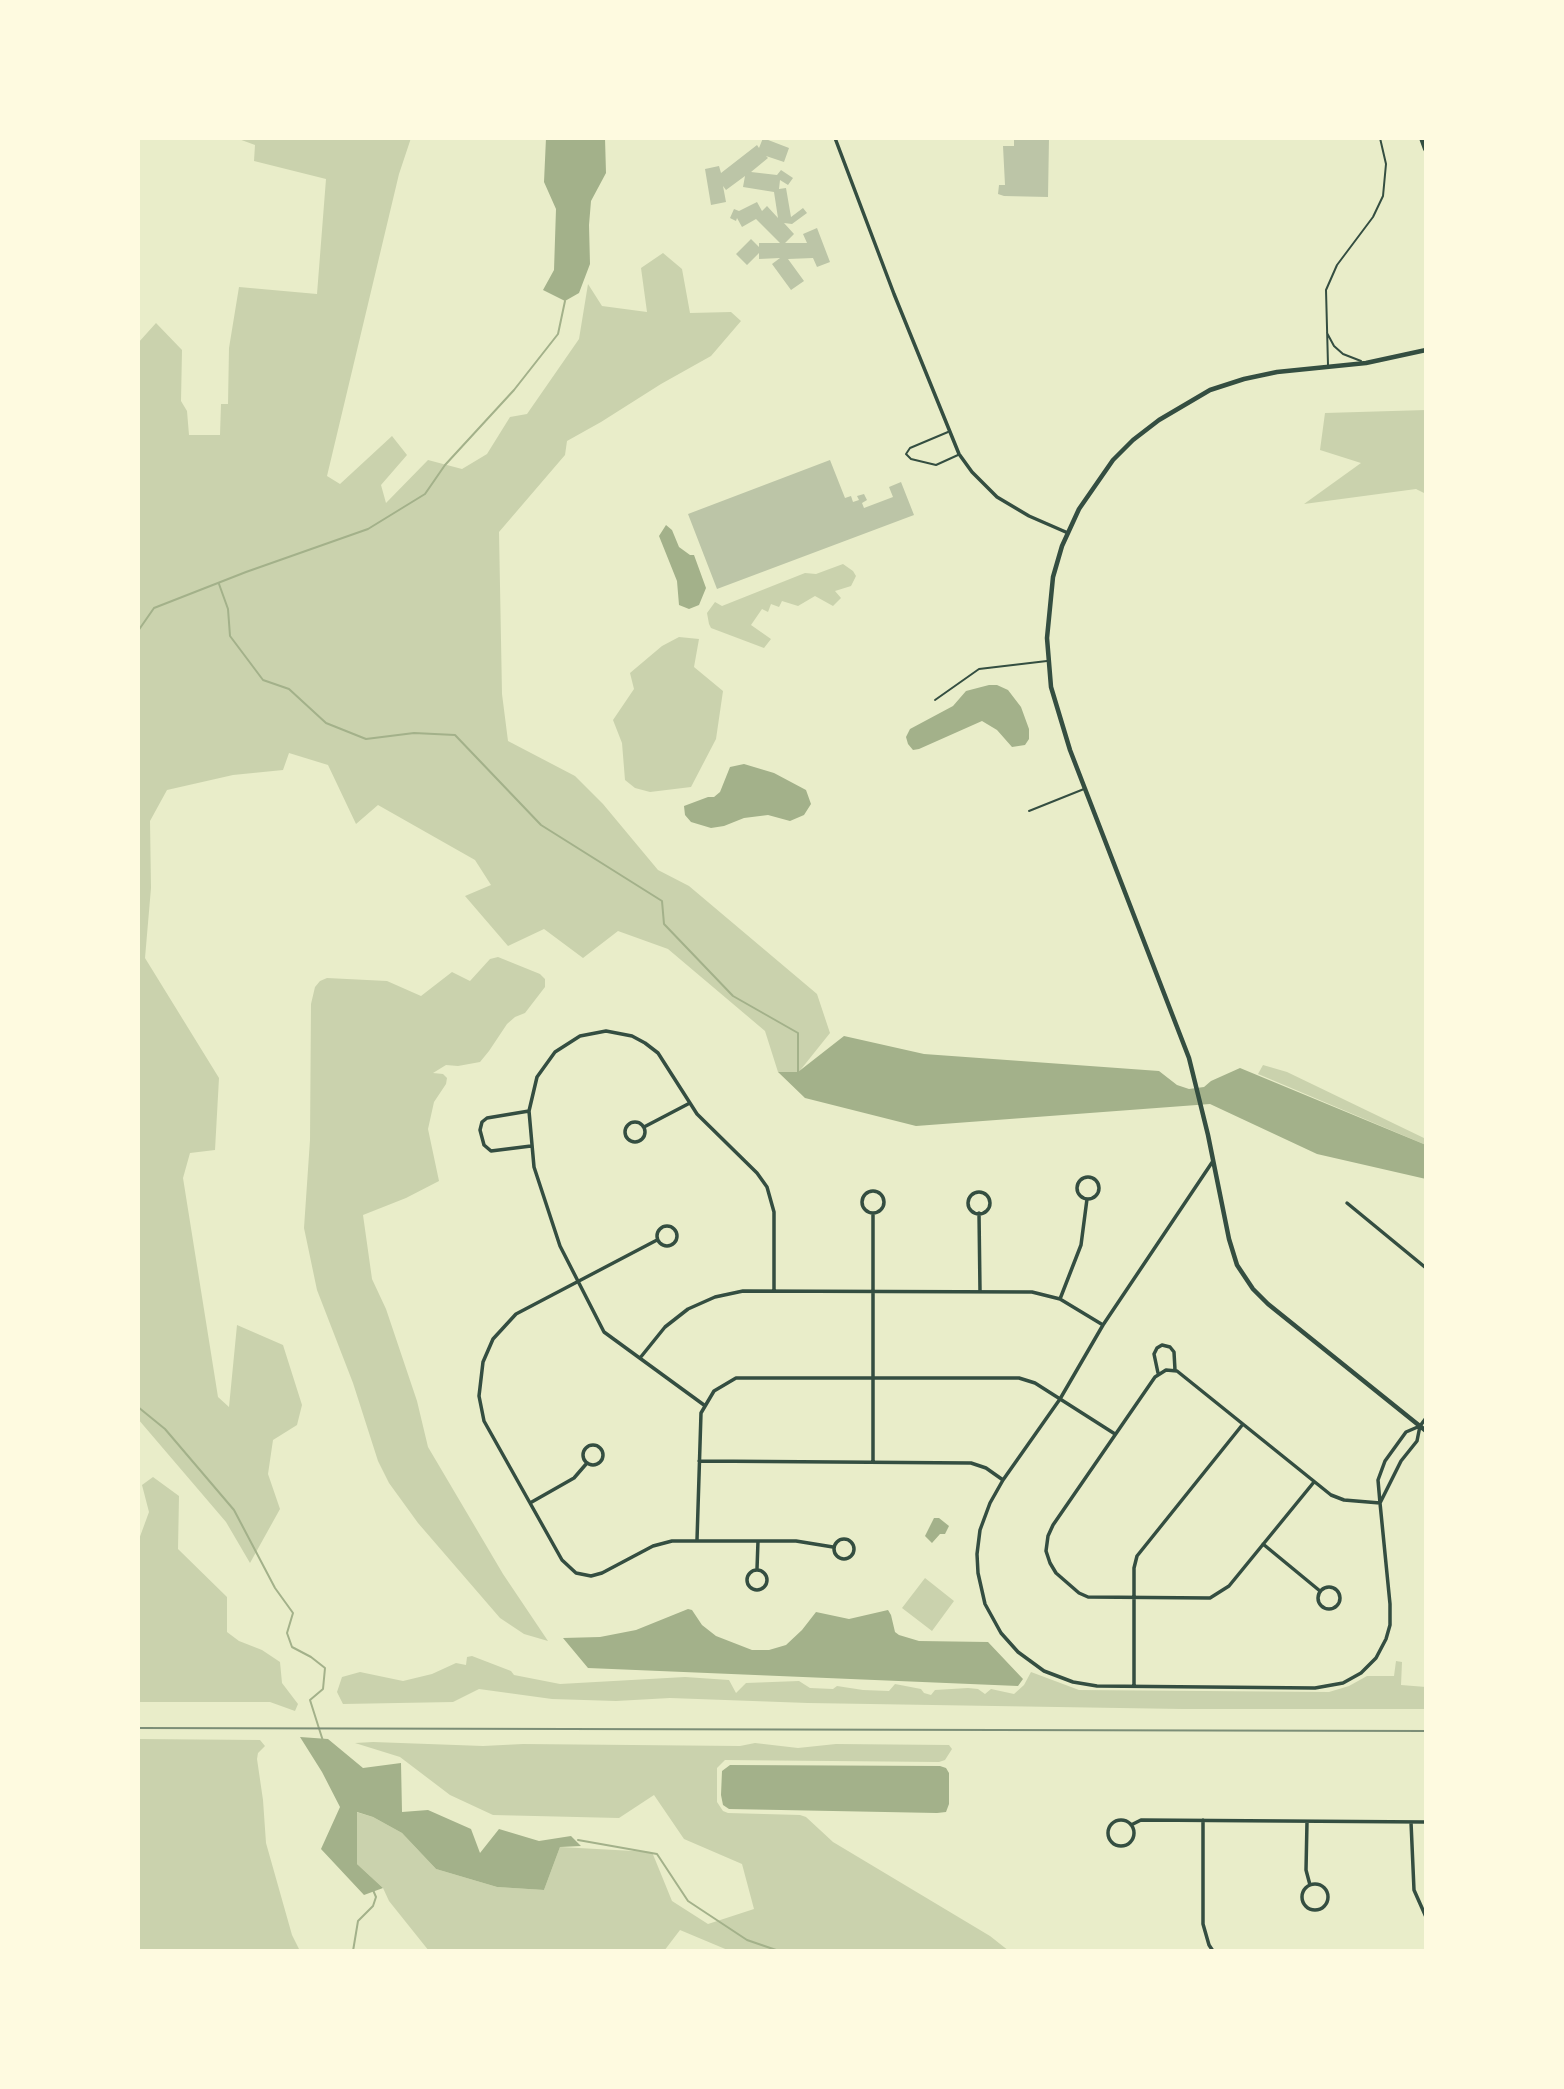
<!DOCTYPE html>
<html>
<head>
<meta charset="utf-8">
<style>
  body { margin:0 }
  #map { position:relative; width:1564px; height:2089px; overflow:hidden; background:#e9edc9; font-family:"Nunito Sans",sans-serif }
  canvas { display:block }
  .frame { position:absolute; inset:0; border:140px solid #fefae0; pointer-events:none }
</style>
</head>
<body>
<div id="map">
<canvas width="1564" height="2089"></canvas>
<div class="frame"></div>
</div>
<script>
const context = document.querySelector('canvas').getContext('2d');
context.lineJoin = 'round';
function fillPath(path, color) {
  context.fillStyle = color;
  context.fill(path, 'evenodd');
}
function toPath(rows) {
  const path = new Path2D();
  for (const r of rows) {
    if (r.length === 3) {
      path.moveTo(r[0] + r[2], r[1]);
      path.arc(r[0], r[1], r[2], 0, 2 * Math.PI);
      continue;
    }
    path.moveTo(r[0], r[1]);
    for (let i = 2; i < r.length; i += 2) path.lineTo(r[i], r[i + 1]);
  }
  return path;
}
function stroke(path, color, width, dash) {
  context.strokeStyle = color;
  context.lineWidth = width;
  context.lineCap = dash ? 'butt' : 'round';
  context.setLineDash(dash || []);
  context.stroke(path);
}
fillPath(toPath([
  [236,138,411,138,399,174,327,476,340,484,392,436,407,455,381,485,386,503,428,460,462,469,487,454,510,417,527,414,579,339,588,284,602,306,647,312,641,268,663,253,682,269,690,313,731,312,741,321,711,356,661,384,601,422,567,441,565,455,499,532,502,694,508,741,575,776,603,804,658,870,689,886,817,994,830,1033,798,1073,778,1072,765,1031,668,949,618,931,583,958,544,929,508,946,465,896,491,885,475,860,378,805,356,824,328,765,289,753,283,770,233,775,167,790,150,821,151,888,145,958,219,1078,215,1150,190,1153,183,1178,218,1397,229,1407,237,1325,283,1345,302,1405,297,1425,273,1440,268,1474,280,1509,250,1563,226,1522,138,1419,138,343,156,323,182,350,181,401,187,411,189,435,220,435,221,404,228,404,229,348,239,287,317,294,326,179,254,161,255,145],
  [1426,410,1426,494,1416,489,1304,504,1361,463,1320,450,1325,413],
  [843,564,853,571,856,576,851,586,835,591,841,598,833,606,815,596,798,606,782,601,779,607,771,604,768,612,762,609,751,625,771,639,764,648,711,628,709,624,707,613,715,602,722,606,805,573,816,574],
  [679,637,699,639,694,667,723,691,716,739,691,787,650,792,635,788,625,780,622,743,613,720,634,689,630,673,662,646],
  [498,957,540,974,545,979,545,987,525,1013,515,1017,507,1024,489,1051,480,1062,458,1066,446,1065,433,1073,443,1074,447,1078,446,1084,434,1102,428,1129,439,1181,406,1198,363,1215,372,1279,386,1309,417,1401,428,1447,503,1574,548,1641,524,1634,500,1618,418,1523,389,1483,378,1461,353,1383,317,1290,304,1228,310,1140,311,1004,315,987,320,981,327,978,387,981,421,996,452,972,470,981,490,959],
  [1263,1065,1287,1072,1426,1139,1426,1145,1258,1074],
  [153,1477,179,1496,178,1549,227,1597,227,1632,239,1641,262,1650,280,1662,282,1683,298,1704,295,1711,270,1702,138,1702,138,1542,149,1512,142,1485],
  [925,1578,954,1601,932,1631,902,1608],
  [472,1656,511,1671,514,1675,560,1684,685,1677,729,1680,736,1693,746,1683,799,1681,810,1688,833,1689,837,1686,863,1690,889,1691,895,1684,921,1689,924,1693,931,1695,935,1690,968,1688,978,1689,985,1694,991,1689,1014,1694,1024,1685,1031,1672,1079,1690,1329,1692,1349,1686,1367,1676,1394,1676,1396,1661,1402,1662,1401,1685,1426,1687,1426,1709,1182,1709,808,1703,670,1698,616,1701,552,1699,479,1689,453,1702,343,1704,337,1692,342,1677,360,1672,403,1681,432,1674,456,1663,466,1665,467,1657],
  [138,1739,260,1740,265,1746,258,1753,257,1759,263,1800,266,1843,292,1935,300,1951,138,1951],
  [373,1742,483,1746,523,1744,740,1746,755,1743,798,1748,836,1744,949,1745,952,1749,945,1760,939,1762,725,1760,717,1768,717,1802,723,1811,728,1813,800,1815,806,1817,833,1842,990,1936,1009,1951,730,1951,680,1930,664,1951,429,1951,389,1901,383,1888,357,1864,356,1812,373,1817,402,1833,436,1869,497,1887,544,1890,560,1847,652,1852,672,1901,708,1924,754,1909,742,1864,684,1839,654,1795,619,1818,493,1815,450,1795,400,1757,355,1743]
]), '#cad2ad');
fillPath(toPath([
  [546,138,605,138,606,173,591,201,589,225,590,264,579,293,565,301,543,290,554,270,556,209,544,182],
  [666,525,672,530,679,547,690,555,694,555,706,588,699,605,689,609,679,605,677,581,659,536],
  [989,685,997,685,1008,690,1021,707,1029,729,1029,739,1025,745,1012,747,997,730,982,721,919,749,913,750,908,744,906,737,910,729,953,706,966,691],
  [744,764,774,773,806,790,811,804,804,815,790,821,768,815,744,818,724,826,711,828,691,822,685,815,684,806,708,797,714,797,720,792,730,767],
  [844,1036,924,1054,1159,1071,1177,1085,1189,1089,1204,1087,1211,1081,1240,1068,1426,1145,1426,1179,1317,1154,1210,1104,916,1126,805,1098,778,1072,798,1072],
  [934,1518,939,1518,949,1526,945,1534,940,1534,932,1543,925,1536],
  [688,1609,692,1610,702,1625,716,1636,752,1650,769,1650,786,1645,802,1630,816,1612,849,1619,888,1610,891,1615,895,1632,899,1635,919,1641,988,1642,1023,1679,1018,1686,588,1668,563,1638,600,1637,636,1630],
  [300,1737,328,1739,363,1768,401,1763,402,1812,428,1810,471,1829,480,1853,499,1829,539,1841,571,1836,581,1846,560,1847,544,1890,497,1887,436,1869,402,1833,373,1817,357,1812,357,1864,383,1888,364,1895,321,1849,340,1807,322,1772],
  [730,1765,940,1766,946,1768,949,1773,949,1804,946,1812,937,1813,729,1809,723,1805,721,1795,722,1771]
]), '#a3b18a');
stroke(toPath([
  [219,584,228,609,230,636,263,680,289,689,326,723,366,739,414,733,455,735,541,825,662,901,664,924,733,996,798,1033,798,1073],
  [138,631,154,608,246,572,368,529,425,494,445,465,514,390,558,334,565,301],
  [138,1407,165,1429,234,1510,275,1588,293,1613,287,1633,292,1647,311,1657,325,1668,323,1689,310,1700,323,1741],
  [578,1840,657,1854,688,1901,747,1940,779,1951],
  [353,1951,358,1921,373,1906,376,1897,373,1890]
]), '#a3b18a', 2);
fillPath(toPath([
  [763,138,789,148,784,162,766,156,768,158,751,172,777,175,781,170,793,178,788,185,780,180,779,189,786,188,791,217,803,208,807,213,792,224,784,223,794,234,785,243,807,243,803,234,817,228,830,262,817,267,813,258,788,259,804,281,791,290,772,264,780,258,759,259,759,253,747,265,736,254,751,239,759,247,759,243,780,243,756,219,742,227,737,218,736,221,730,218,734,209,739,211,757,202,762,211,767,206,778,218,774,192,743,187,745,176,726,190,723,186,726,202,711,205,705,169,719,166,721,173,757,145,759,148],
  [1014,138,1049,138,1048,197,1004,196,998,194,999,185,1005,185,1003,146,1014,146],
  [830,460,845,498,851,496,853,502,859,500,857,496,864,494,867,500,862,503,864,508,893,497,889,487,901,482,914,515,717,589,688,514]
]), '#bcc5a7');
stroke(toPath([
  [1327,333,1334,346,1343,354,1361,361],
  [1328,365,1326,290,1337,265,1373,217,1383,196,1386,164,1380,138],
  [948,432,910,448,906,454,911,459,936,465,958,455],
  [935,700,979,669,1047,661],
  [1029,811,1084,789]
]), '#344e41', 2);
stroke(toPath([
  [835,138,894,294,959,454,972,472,997,497,1029,516,1068,533],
  [529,1111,487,1118,482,1122,480,1130,484,1145,491,1151,531,1146],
  [635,1132,10],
  [644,1127,688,1104],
  [1213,1161,1103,1325,1060,1399,1003,1480,990,1503,980,1530,977,1554,978,1573,985,1604,1001,1633,1018,1652,1044,1671,1073,1682,1097,1686,1315,1688,1343,1683,1361,1673,1376,1658,1386,1639,1390,1625,1390,1604,1380,1503,1344,1500,1331,1495,1177,1371,1166,1370,1155,1377,1053,1525,1048,1536,1046,1551,1050,1563,1056,1573,1079,1593,1088,1597,1210,1598,1229,1586,1314,1482],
  [1088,1188,11],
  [873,1202,11],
  [979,1203,11],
  [1347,1203,1426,1268],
  [979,1213,980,1291],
  [667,1236,10],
  [657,1240,516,1314,493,1339,483,1362,479,1396,484,1421,562,1560,576,1573,591,1576,602,1573,653,1546,672,1541,796,1541,833,1547],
  [1060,1299,1081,1245,1087,1199],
  [640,1358,665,1327,688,1309,715,1297,743,1291,1032,1292,1060,1299,1103,1325],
  [1158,1373,1154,1354,1157,1348,1162,1345,1170,1347,1174,1352,1175,1370],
  [704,1405,604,1332,560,1246,534,1167,529,1111,537,1077,555,1052,580,1036,606,1031,632,1036,645,1043,658,1053,697,1114,757,1173,767,1187,774,1212,774,1291],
  [1420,1426,1417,1441,1401,1461,1380,1503,1378,1480,1385,1461,1406,1432,1420,1426,1426,1418],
  [593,1455,10],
  [699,1461,971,1463,986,1468,1003,1480],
  [873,1462,873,1213],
  [530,1503,574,1478,587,1463],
  [844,1549,10],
  [697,1540,701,1413,714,1391,736,1378,1019,1378,1035,1383,1115,1434],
  [1263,1544,1320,1591],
  [757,1569,758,1541],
  [757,1580,10],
  [1329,1598,11],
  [1134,1685,1134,1568,1137,1556,1243,1424],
  [1203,1820,1203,1924,1209,1945,1213,1951],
  [1121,1833,13],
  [1307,1822,1306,1870,1310,1885],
  [1411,1822,1414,1890,1426,1917],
  [1131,1825,1141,1820,1426,1822],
  [1315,1897,13]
]), '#344e41', 3.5);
stroke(toPath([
  [1426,350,1366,363,1277,372,1244,379,1210,390,1159,420,1133,440,1113,460,1079,509,1062,546,1053,577,1047,638,1051,687,1070,750,1189,1058,1208,1135,1229,1239,1237,1265,1253,1289,1268,1304,1426,1431]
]), '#344e41', 4.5);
stroke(toPath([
  [1422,138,1426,149]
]), '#344e41', 6);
stroke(toPath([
  [138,1728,1426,1731]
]), '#7c8e77', 2);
</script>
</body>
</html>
